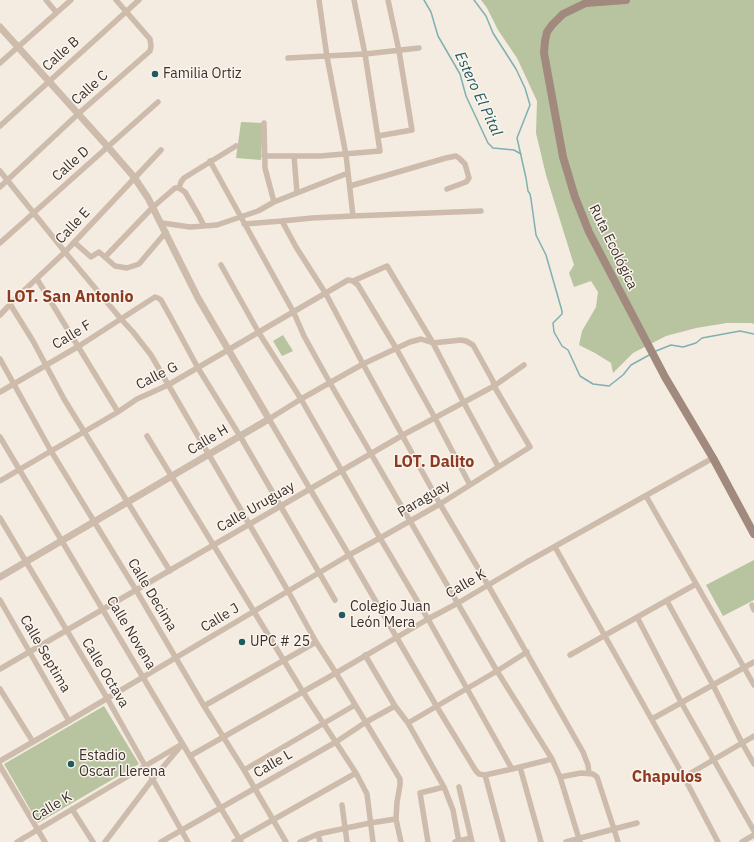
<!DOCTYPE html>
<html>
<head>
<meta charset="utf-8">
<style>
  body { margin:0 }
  canvas { display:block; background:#f4ebe1 }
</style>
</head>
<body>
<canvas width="754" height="842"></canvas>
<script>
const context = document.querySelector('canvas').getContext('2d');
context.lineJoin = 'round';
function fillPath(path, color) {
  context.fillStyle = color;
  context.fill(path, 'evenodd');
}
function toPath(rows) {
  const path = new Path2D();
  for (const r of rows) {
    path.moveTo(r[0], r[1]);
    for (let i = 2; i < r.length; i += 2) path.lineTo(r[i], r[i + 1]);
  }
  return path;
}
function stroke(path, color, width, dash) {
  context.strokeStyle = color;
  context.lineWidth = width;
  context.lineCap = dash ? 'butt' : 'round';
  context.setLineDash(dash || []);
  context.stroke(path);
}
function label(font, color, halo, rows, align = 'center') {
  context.font = font + ' "IBM Plex Sans",sans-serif';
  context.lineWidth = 3;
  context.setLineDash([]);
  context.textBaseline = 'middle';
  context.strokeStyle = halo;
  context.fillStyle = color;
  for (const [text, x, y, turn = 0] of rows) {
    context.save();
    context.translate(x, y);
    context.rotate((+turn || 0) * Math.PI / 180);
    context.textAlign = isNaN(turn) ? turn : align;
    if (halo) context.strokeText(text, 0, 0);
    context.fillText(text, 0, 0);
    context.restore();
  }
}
fillPath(toPath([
  [481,0,754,0,754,324,751,323,727,323,696,328,666,336,633,353,613,373,611,363,595,353,579,345,582,331,596,307,598,292,591,281,574,287,569,273,574,265,546,175,536,133,537,101,517,58,498,30,487,8],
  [241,122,263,123,261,160,236,158],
  [283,335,293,351,282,356,273,341],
  [754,560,754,600,723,616,706,585],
  [104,706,139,764,38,823,4,764]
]), '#b8c4a0');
stroke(toPath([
  [424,0,431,12,438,36,460,74,466,96,488,143,493,148,514,150,521,154],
  [474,0,486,16,493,33,516,69,525,88,530,105,517,138,526,178,528,191,530,194,531,199,536,235,546,255,562,311,562,314,553,323,554,332,562,346,568,350,580,376,593,384,609,386,623,375,631,365,651,354],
  [656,351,671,345,683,347,696,343,702,338,740,331,754,334]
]), '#7fb0b2', 1.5);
stroke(toPath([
  [46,0,56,12],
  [319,0,327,57,346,155,353,216,481,211],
  [288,58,365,54,354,0],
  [0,63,71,0],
  [264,123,265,168,274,202],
  [0,126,139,0],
  [378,136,412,130,399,51,388,0],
  [264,156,294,156],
  [210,161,294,313,304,336,330,383,497,671,552,759,560,777,580,842],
  [0,171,65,252,121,319,133,332,151,355,288,591,316,642,336,673,400,779,400,785,397,802,396,819,370,823,318,834,300,842],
  [350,186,446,158,456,156,459,158,465,164,469,178,466,182,447,189],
  [0,187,78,114,150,51,151,46,150,39,116,0],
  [179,188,181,182,184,178,236,146],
  [297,193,294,156,320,156,380,151,365,54,419,48],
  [282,221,296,247,326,294,363,364,440,504,488,585,583,752,588,765,589,773],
  [162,223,190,227,217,225,258,211,274,202,348,173],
  [244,224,282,221,312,218,353,216],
  [74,242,91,257,99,252,115,266,127,268,139,264,166,232],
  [0,243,158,102],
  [105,257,153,207,175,188,179,188,185,192,199,216,204,226],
  [37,279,118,412],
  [353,281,387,266,433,343,464,403,498,466],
  [10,304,33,341,64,399,170,571],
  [0,315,16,298,65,252,161,150],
  [0,359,51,451,136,590,204,706,244,770,286,842],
  [0,392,79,346,155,297,158,298,161,300,171,318,198,368,240,436,335,600],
  [147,436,303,692,356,773,367,794,373,842],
  [0,437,241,842],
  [0,481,118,412,137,399,168,385,348,280,353,281,358,285,396,348,435,418,470,485],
  [646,496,754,685],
  [0,518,107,698,188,842],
  [555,547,684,777,718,842],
  [0,600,69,721],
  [667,601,713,685,742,743,754,764],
  [752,605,754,610],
  [637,617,681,702,754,831],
  [365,655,395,706,408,723,444,787,453,810,459,842],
  [570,655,696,584],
  [0,669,403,435,494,386,524,365],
  [0,689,33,742],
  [204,706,316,642],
  [652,719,754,662],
  [408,723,497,671,527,652],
  [190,756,336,673,428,619,458,603,527,562,713,458],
  [0,761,69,721,349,555,380,538,440,504,530,447,494,386,493,381,473,345,466,341,461,340,433,343,421,339,410,342,363,364,301,399,269,419,310,489,349,555,397,638,437,707,476,771,479,774,485,775,512,769,428,619,380,538,301,399,259,333,221,265],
  [0,766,45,842],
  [520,767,541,842],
  [512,769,552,759],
  [244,770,355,705],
  [485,775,503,842],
  [560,777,581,773,593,774,597,777,614,829,637,823],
  [684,777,754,736],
  [459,787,472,842],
  [342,805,347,842],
  [72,809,93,842],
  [396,819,401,842],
  [318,834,320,842],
  [17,842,182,744],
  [105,842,152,780,180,747],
  [161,842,336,742,366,722,395,706],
  [234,842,356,773],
  [428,842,420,793,444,787],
  [455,842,471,838],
  [566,842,614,829,618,842],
  [742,842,754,835]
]), '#cdbbac', 5.5);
stroke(toPath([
  [0,27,108,147,134,177,148,198,198,298,269,419,0,577]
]), '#cdbbac', 7);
stroke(toPath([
  [626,0,586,3,563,14,552,25,547,32,545,41,544,53,563,157,575,197,589,232,665,377,713,458,754,534]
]), '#a18a7d', 8);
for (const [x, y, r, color] of [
  [155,74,4,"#1f5a5e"],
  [342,615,4,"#1f5a5e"],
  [242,642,4,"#1f5a5e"],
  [71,764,4,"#1f5a5e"]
]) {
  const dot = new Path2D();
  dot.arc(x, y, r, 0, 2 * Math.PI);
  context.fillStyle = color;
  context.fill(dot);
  stroke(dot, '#fbf5ee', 1.5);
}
label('14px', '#3b302b', '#fbf5ee', [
  ["Calle B",61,54,-42],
  ["Calle C",90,88,-42],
  ["Calle D",71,164,-42],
  ["Calle E",73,226,-47],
  ["Ruta Ecológica",613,247,64],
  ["Calle F",72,335,-31],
  ["Calle G",157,376,-27],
  ["Calle H",208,440,-31],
  ["Paraguay",424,499,-31],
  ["Calle Uruguay",256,507,-30],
  ["Calle K",466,584,-30],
  ["Calle Decima",152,595,59],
  ["Calle J",220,618,-31],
  ["Calle Novena",131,633,59],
  ["Calle Septima",45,654,60],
  ["Calle Octava",105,673,59],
  ["Calle L",273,764,-30],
  ["Calle K",52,807,-31]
]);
label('14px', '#3b302b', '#fbf5ee', [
  ["Familia Ortiz",163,74],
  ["Colegio Juan",350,607],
  ["León Mera",350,623],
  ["UPC # 25",250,642],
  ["Estadio",79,756],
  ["Oscar Llerena",79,772]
], 'left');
label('italic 15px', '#1f5a5e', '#fbf5ee', [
  ["Estero El Pital",478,94,65]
]);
label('bold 16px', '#8c3b22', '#fbf5ee', [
  ["LOT. San Antonio",70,297],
  ["LOT. Dalito",434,462],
  ["Chapulos",667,777]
]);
</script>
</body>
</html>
